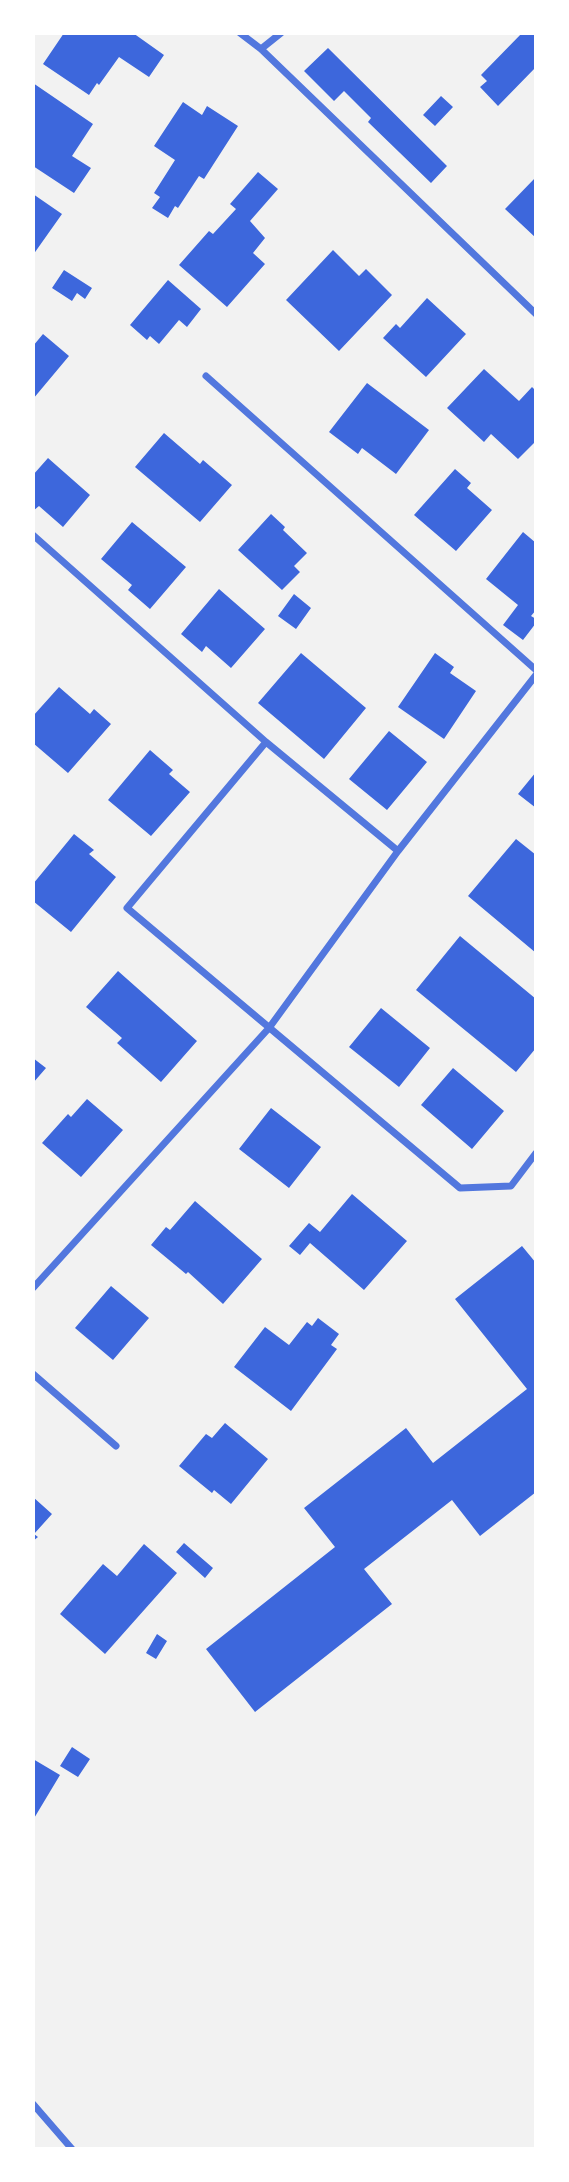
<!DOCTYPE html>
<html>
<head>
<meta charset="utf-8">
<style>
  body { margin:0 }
  #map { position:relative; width:569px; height:2182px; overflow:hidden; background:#f2f2f2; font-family:Cabin,sans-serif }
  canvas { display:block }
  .frame { position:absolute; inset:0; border:35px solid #fff; pointer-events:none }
</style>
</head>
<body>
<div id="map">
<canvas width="569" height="2182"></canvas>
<div class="frame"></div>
</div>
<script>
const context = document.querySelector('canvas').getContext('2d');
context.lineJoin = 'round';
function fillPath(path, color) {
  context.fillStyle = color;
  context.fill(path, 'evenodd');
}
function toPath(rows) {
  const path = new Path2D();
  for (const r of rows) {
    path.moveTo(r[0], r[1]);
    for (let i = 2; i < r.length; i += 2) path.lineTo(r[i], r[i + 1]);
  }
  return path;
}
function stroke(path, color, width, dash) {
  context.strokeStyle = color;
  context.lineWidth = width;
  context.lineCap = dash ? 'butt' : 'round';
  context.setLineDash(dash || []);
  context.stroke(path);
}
fillPath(toPath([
  [64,33,133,33,164,55,149,77,119,57,99,85,97,83,89,95,43,64],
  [522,33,536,33,536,67,498,106,480,87,487,81,481,75],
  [328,48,447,166,431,183,368,122,371,118,344,91,334,101,304,71],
  [33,83,93,124,72,156,91,168,74,193,33,166],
  [441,96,453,107,435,126,423,115],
  [183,102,202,115,207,106,238,126,204,179,199,176,178,208,175,206,168,218,152,208,160,197,154,193,175,160,154,146],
  [258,172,278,189,250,221,265,238,253,253,265,264,227,307,179,265,209,231,213,234,236,209,230,204],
  [536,177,536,238,505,209],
  [33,194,62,214,33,255],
  [333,250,359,276,366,269,392,295,339,351,286,300],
  [64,270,92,288,85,299,77,293,72,301,52,288],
  [168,280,201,309,187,327,179,320,159,344,150,336,147,340,130,325],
  [427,298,466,334,426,377,383,338,396,324,400,328],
  [43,334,69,356,33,399,33,346],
  [484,369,519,401,532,387,536,391,536,441,518,459,491,434,484,442,447,408],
  [367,383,429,430,396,474,362,448,358,454,329,432],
  [164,433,200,464,203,460,232,485,200,522,135,467],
  [48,458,90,495,63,527,39,506,33,511,33,475],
  [455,469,471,483,467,488,492,510,456,551,414,515],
  [271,514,285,527,283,530,307,553,294,566,300,572,282,590,238,550],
  [132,522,186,567,150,609,128,590,132,585,101,559],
  [523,532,536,543,536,610,531,616,536,619,536,623,523,640,503,625,518,605,486,579],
  [219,589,265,629,231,668,206,646,202,652,181,634],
  [294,594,311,608,296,629,278,616],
  [301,653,366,708,324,759,258,703],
  [435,653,454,667,450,673,476,691,444,739,398,707],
  [59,687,90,714,94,709,111,724,68,773,33,743,33,716],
  [389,731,427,762,387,810,349,779],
  [150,750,173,770,169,774,190,792,151,836,108,800],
  [536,772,536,808,518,794],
  [74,834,94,850,89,854,116,877,71,932,33,901,33,884],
  [516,839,536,855,536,953,468,896],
  [460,936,536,999,536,1048,516,1072,416,990],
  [118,971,197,1041,161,1082,117,1043,122,1038,86,1007],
  [381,1008,430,1048,399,1087,349,1047],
  [33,1058,46,1068,33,1083],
  [453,1068,504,1111,472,1149,421,1105],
  [87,1099,123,1130,81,1177,42,1143,68,1114,71,1117],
  [271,1108,321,1147,289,1188,239,1149],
  [352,1194,407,1241,364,1290,310,1243,300,1255,289,1246,309,1223,320,1232],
  [195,1201,262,1259,223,1304,188,1272,186,1274,151,1245,166,1227,170,1230],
  [522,1246,536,1263,536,1492,480,1536,452,1500,364,1569,392,1604,255,1712,206,1649,335,1547,304,1508,406,1428,433,1463,527,1389,455,1299],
  [111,1286,149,1318,113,1360,75,1328],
  [318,1318,339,1334,331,1345,337,1349,291,1411,234,1367,265,1327,289,1345,307,1322,312,1326],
  [225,1423,268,1459,231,1504,214,1490,212,1493,179,1466,206,1434,212,1438],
  [33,1497,52,1514,34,1534,38,1537,33,1541],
  [184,1543,213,1568,205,1578,176,1552],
  [144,1544,177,1573,105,1654,60,1614,103,1564,117,1576],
  [157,1634,167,1641,156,1659,146,1653],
  [72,1747,90,1759,78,1777,60,1766],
  [33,1759,60,1775,33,1820]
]), '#3d67dc');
stroke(toPath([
  [240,33,261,49,536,314],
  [261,49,281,33],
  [206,376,536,670],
  [33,535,266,742,398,851],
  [266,742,127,908,460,1188,511,1186,536,1153],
  [33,1288,269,1028,398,851,536,675],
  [33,1374,116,1446],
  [33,2104,72,2149]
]), '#5277de', 7);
</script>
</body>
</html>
